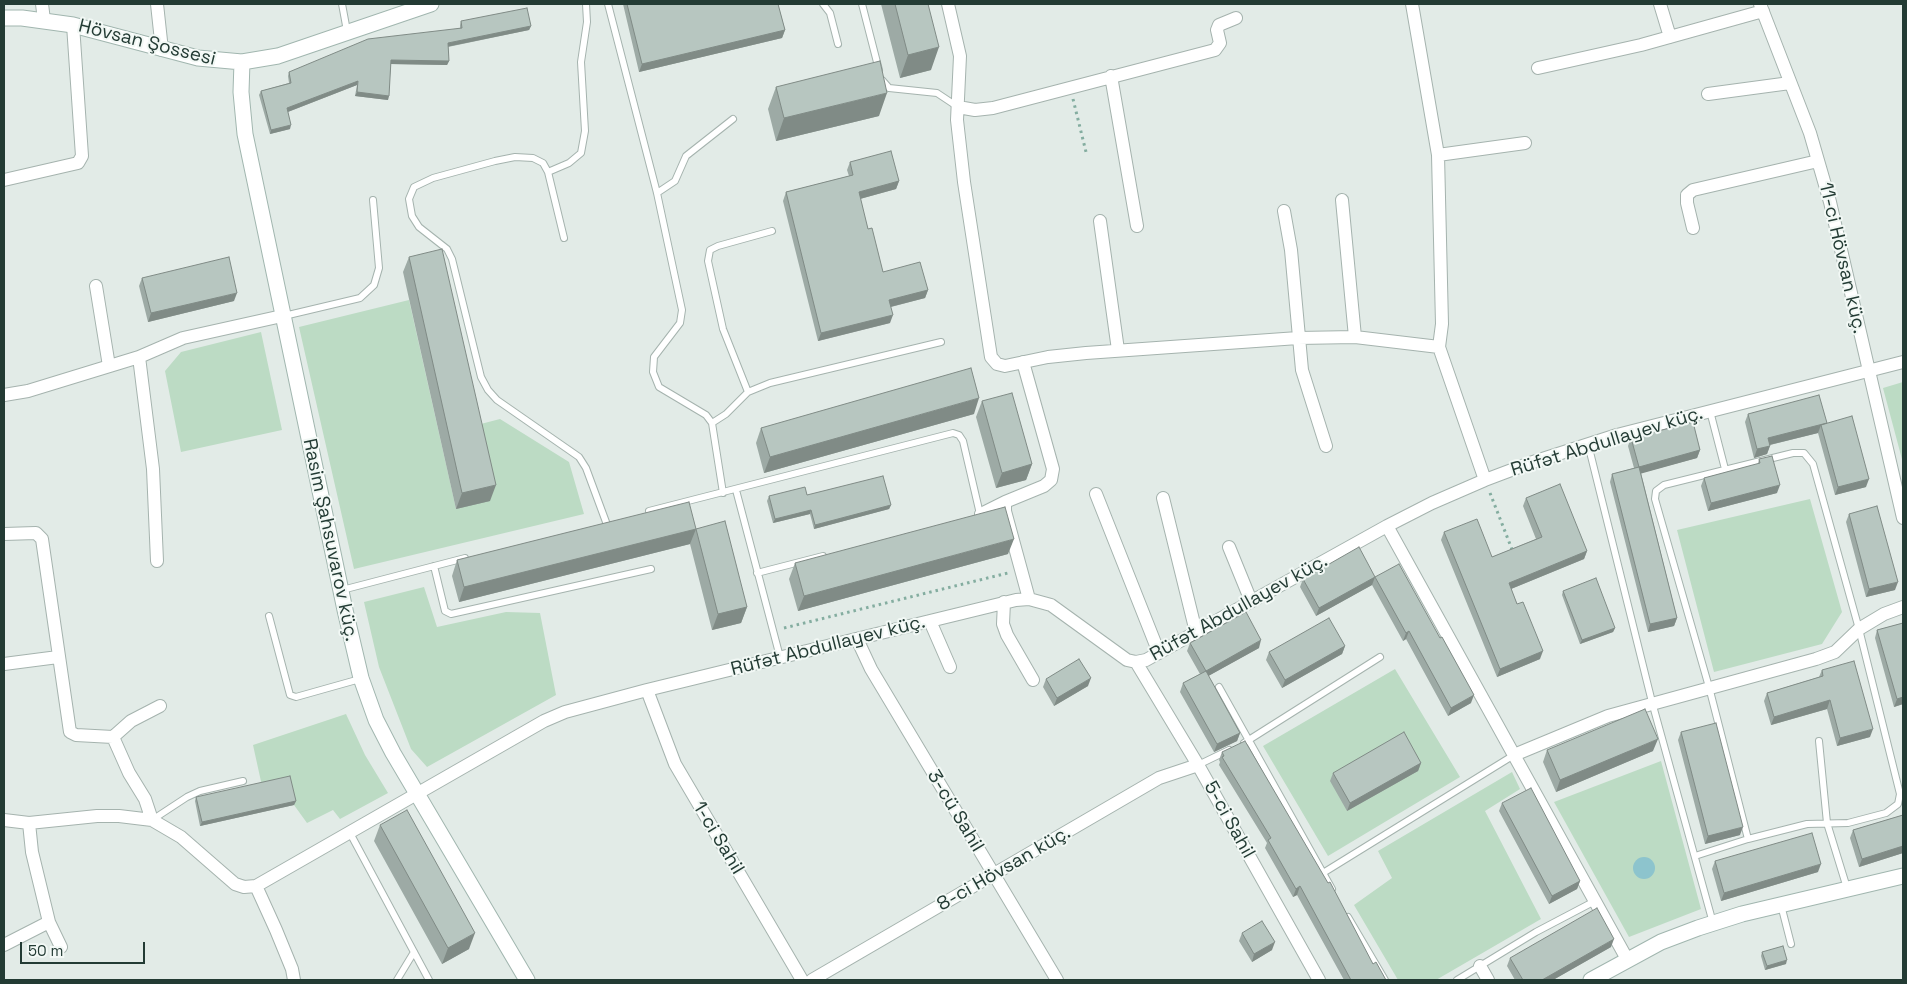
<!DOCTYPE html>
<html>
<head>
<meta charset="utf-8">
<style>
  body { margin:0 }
  #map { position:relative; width:1907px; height:984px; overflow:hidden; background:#e2ebe7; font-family:"Space Grotesk",sans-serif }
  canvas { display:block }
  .frame { position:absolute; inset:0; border:5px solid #233b34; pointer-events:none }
  .scale { position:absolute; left:20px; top:942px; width:125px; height:22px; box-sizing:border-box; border:2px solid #233b34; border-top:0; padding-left:6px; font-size:15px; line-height:18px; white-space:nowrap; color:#233b34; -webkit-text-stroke:4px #f2f8f5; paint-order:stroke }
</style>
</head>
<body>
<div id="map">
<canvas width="1907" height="984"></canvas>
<div class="frame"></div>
<div class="scale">50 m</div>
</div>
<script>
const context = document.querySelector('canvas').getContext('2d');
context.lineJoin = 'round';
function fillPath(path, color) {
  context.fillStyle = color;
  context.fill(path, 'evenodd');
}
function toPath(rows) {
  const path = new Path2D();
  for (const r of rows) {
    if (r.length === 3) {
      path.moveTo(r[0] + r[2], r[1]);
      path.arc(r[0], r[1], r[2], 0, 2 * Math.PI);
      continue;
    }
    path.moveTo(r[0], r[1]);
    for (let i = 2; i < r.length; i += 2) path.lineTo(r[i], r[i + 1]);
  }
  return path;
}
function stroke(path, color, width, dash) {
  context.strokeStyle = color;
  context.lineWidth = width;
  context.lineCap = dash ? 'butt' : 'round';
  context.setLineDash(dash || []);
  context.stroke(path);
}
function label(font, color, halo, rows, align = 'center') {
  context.font = font + ' "Space Grotesk",sans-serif';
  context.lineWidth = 4;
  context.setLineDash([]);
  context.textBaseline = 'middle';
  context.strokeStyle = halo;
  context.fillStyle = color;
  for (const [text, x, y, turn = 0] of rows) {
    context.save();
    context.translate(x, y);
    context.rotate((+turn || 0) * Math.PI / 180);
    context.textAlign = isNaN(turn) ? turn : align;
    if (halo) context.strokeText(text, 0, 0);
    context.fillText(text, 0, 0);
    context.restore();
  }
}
fillPath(toPath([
  [409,300,456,509,473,426,500,419,569,462,584,514,354,569,299,327],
  [261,332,282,430,181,452,165,371,181,352],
  [1903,382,1903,463,1883,388],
  [1810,499,1842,612,1822,644,1714,672,1677,530],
  [424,587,437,627,506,612,540,613,556,695,427,767,411,749,379,667,364,602],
  [1395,669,1460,777,1328,856,1263,746],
  [346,714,365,755,388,793,340,819,333,810,307,823,294,805,289,780,262,786,253,745],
  [1661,761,1701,909,1629,937,1554,802],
  [1512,772,1520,789,1485,811,1541,919,1436,980,1398,980,1354,905,1392,878,1378,851]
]), '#bcdbc4');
fillPath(toPath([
  [1644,868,11]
]), '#8dc4cd');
const lane = toPath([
  [342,4,347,31],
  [608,4,657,193,682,310,680,323,654,357,653,372,659,387,706,415,712,423,723,493],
  [823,4,830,13,838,44],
  [862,4,879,70],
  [882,80,889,88,937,93,958,107],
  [548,172,569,163,581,153,585,131,581,62,587,22,586,4],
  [657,193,675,181,686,156,733,119],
  [564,238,548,172,543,163,533,158,515,157,495,161,433,178,414,187,409,199,412,216,419,227,447,249,452,259,481,377,488,390,497,400,579,457,586,468,606,522],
  [284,316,360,298,374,285,379,268,373,200],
  [748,392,723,329,708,261,710,250,718,246,772,231],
  [1710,411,1725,469],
  [712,423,726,414,748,392,770,383,941,342],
  [1588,444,1652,702,1713,923],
  [1793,453,1804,453,1813,464,1859,629,1900,794,1898,804,1886,813,1848,823,1807,824,1748,839,1709,687,1655,499,1656,491,1664,485,1793,453],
  [736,490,780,657],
  [649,511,953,433,959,435,963,441,980,514],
  [434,566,445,611,451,614,651,569],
  [757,573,823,556],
  [342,590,465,558],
  [269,616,290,695,296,697,360,679],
  [1219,687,1332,889],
  [1819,741,1827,823,1847,888],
  [1244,743,1380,657],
  [1198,765,1229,750],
  [152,820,187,797,200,791,243,781],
  [350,833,429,980],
  [1695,856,1748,839],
  [1323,873,1514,755],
  [1781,905,1791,944],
  [1348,917,1385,980],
  [397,980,414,952],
  [1457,980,1536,932,1595,901]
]);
const street = toPath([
  [42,4,44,20],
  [157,4,162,50],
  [948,4,960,56,957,120,964,182,991,357,997,364,1005,366,1048,357,1086,353,1298,338,1355,337,1439,347,1485,480],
  [1412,4,1438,155,1442,324,1439,347],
  [1660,4,1670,37],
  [1760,4,1810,133,1830,202,1903,518],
  [1538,68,1641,45,1763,11],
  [1111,76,1137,226],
  [1708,94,1790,83],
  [958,107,975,110,993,108,1215,50,1220,43,1217,30,1219,25,1236,18],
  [1438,155,1525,143],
  [4,180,78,163,82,156,73,25],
  [1342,200,1355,337],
  [1284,211,1291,250,1302,370,1326,446],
  [1100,221,1118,350],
  [1693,228,1687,203,1687,195,1693,190,1818,161],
  [96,286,109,366],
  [139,357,153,469,157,561],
  [1023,362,1053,469,1051,480,1044,486,1005,502,1005,511,1029,599],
  [4,395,28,391,139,357,183,338,282,316],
  [1096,494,1159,653],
  [1163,498,1196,632],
  [981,514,1005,502],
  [1387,526,1627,959],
  [4,534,36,533,42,539,70,732,76,735,113,737,129,773,145,799,152,820],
  [1229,547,1251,601],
  [1004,602,1003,624,1007,635,1033,680],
  [930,621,950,667],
  [857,639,871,669,1057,980],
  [1136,662,1198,765,1319,980],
  [4,664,58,657],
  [647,690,675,764,802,980],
  [113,737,131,721,160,706],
  [1514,755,1608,716,1816,659,1835,652,1859,629,1884,614,1903,607],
  [4,820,29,823,97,816,119,816,152,820,181,837,235,884,244,887,256,886,544,721,565,712,647,690,1016,600,1029,599,1051,605,1127,660,1136,662,1146,660,1387,526,1432,503,1485,480,1530,463,1617,435,1903,362],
  [29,823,32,852,49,922,61,947],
  [256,886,276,930,292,969,294,980],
  [4,945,49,922],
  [1480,966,1488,980],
  [812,980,1159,778,1198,765]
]);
const secondary = toPath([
  [4,18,22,18,73,25,198,58,242,62,278,56,431,4],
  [242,62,241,92,245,134,345,610,361,678,376,720,393,753,527,980],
  [1591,980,1661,942,1698,928,1742,914,1903,876]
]);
stroke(lane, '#a5b3ae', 8);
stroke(street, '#a5b3ae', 14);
stroke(secondary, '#a1b6af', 17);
stroke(toPath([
  [1073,99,1086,152],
  [1490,493,1513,552],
  [784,628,1008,573]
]), '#84ada0', 3, [2.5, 4]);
stroke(lane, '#fff', 6);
stroke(street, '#fff', 12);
stroke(secondary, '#fff', 15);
fillPath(toPath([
  [623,4,778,4,785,30,782,38,639,72],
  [881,4,928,4,931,70,900,78],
  [461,21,531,26,529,30,448,47,449,61,447,65,391,64,388,100,355,96,357,85,288,112,290,129,270,134,259,95,261,91,289,83,288,76,289,72,460,28,460,25],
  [776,87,879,116,776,141,768,109],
  [850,162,899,181,896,189,860,199,868,229,883,272,928,290,925,298,891,307,890,323,818,341,783,201,786,192,849,176,847,170],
  [409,257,490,501,456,509,403,272],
  [142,278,234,301,148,322,139,286],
  [982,401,1032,464,1026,480,996,488,976,417],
  [974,414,764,473,756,443,761,428],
  [1748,414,1827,423,1866,487,1835,495,1818,433,1770,445,1767,454,1754,458,1745,422],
  [1631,438,1700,450,1697,458,1641,473,1677,618,1674,626,1648,632,1610,482,1612,474,1634,468,1628,446],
  [1759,459,1777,493,1708,511,1701,486,1704,478,1758,464],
  [807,495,891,505,889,509,814,529,810,514,773,523,767,501,769,496],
  [1526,498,1587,551,1584,559,1511,589,1540,659,1497,677,1441,540,1444,532,1492,557,1536,539,1523,506],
  [1849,514,1895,590,1866,597,1846,522],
  [696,529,747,607,741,623,712,630,690,544,459,602,452,576,457,560],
  [1008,554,798,611,789,579,795,563],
  [1375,577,1471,703,1448,716,1406,639,1403,641,1372,585,1316,616,1300,587,1303,579],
  [1563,591,1615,628,1613,632,1580,644,1562,595],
  [1903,623,1903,704,1894,707,1875,638,1877,630],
  [1190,643,1259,648,1208,676,1240,733,1237,741,1214,752,1180,692,1183,683,1200,674,1187,651],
  [1345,646,1342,654,1282,688,1266,660,1269,652],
  [1822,670,1870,737,1837,746,1827,709,1771,725,1764,701,1767,693,1819,677],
  [1046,679,1088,686,1054,706,1043,687],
  [1681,732,1740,835,1705,844,1678,740],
  [1547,750,1653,751,1556,792,1543,762],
  [1222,752,1373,964,1386,980,1344,980,1297,895,1293,897,1265,848,1267,843,1219,765,1220,762,1219,760],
  [1421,763,1418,771,1347,811,1330,781,1333,773],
  [196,797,296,801,294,805,200,826,195,801],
  [1502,803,1580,881,1577,889,1549,904,1499,811],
  [1903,815,1903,853,1859,867,1850,838,1853,830],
  [380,825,469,949,442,964,374,841],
  [1715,861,1818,872,1721,901,1712,869],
  [1242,933,1272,950,1252,962,1239,941],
  [1611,947,1553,980,1515,980,1507,966,1510,958],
  [1762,952,1786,964,1765,970,1761,956]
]), '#9daaa5');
fillPath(toPath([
  [531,26,529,30,446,47,448,43],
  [785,30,782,38,639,72,642,64],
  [939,47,931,70,900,78,908,55],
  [391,60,449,61,447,65,390,64],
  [358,81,357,85,285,113,287,108],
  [357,92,389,96,388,100,355,96],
  [887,93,879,116,776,141,784,118],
  [291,125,290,129,270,134,271,130],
  [899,181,896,189,856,200,859,192],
  [928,290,925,298,886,308,889,300],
  [237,293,234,301,148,322,151,313],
  [893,315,890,323,818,341,821,333],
  [979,398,974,414,764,473,770,457],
  [1827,423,1821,425,1818,433,1765,446,1768,438],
  [1770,446,1767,454,1754,458,1757,449],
  [1700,450,1697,458,1636,475,1639,467],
  [1032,464,1026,480,996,488,1002,473],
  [1869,479,1866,487,1835,495,1838,487],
  [496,485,490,501,456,509,462,493],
  [1780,485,1777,493,1708,511,1711,503],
  [891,505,889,509,814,529,815,525],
  [811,510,810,514,773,523,775,519],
  [696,529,690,544,459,602,464,587],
  [1014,539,1008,554,798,611,804,596],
  [1587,551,1584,559,1506,591,1509,583],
  [1375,577,1372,585,1316,616,1319,608],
  [1898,582,1895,590,1866,597,1869,589],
  [747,607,741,623,712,630,718,614],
  [1677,618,1674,626,1648,632,1650,624],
  [1615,628,1613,632,1580,644,1582,640],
  [1409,631,1406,639,1403,641,1406,633],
  [1261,640,1259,648,1203,679,1206,671],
  [1345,646,1342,654,1282,688,1285,680],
  [1543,651,1540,659,1497,677,1500,669],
  [1091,678,1088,686,1054,706,1057,698],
  [1474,695,1471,703,1448,716,1451,708],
  [1903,697,1903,704,1894,707,1897,699],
  [1830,700,1827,709,1771,725,1774,717],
  [1873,729,1870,737,1837,746,1840,738],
  [1240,733,1237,741,1214,752,1217,744],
  [1658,739,1653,751,1556,792,1560,780],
  [1421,763,1418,771,1347,811,1350,803],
  [296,801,294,805,200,826,202,822],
  [1743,827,1740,835,1705,844,1708,836],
  [1903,846,1903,853,1859,867,1862,859],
  [1821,864,1818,872,1721,901,1724,893],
  [1580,881,1577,889,1549,904,1552,896],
  [1300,886,1297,895,1293,897,1296,889],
  [475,933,469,949,442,964,448,948],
  [1614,939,1611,947,1553,980,1542,980],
  [1275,942,1272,950,1252,962,1254,954],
  [1787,960,1786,964,1765,970,1767,966]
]), '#808b86');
const building = toPath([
  [627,4,778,4,785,30,642,64,627,4],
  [895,4,928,4,939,47,908,55,895,4],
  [527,8,531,26,448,43,449,61,391,60,389,96,357,92,358,81,287,108,291,125,271,130,261,91,291,83,289,72,368,39,462,28,461,21,527,8],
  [880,61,887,93,784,118,776,87,880,61],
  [891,151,899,181,859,192,868,229,872,228,883,272,920,262,928,290,889,300,893,315,821,333,786,192,853,175,850,162,891,151],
  [442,249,496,485,462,493,409,257,442,249],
  [229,257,237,293,151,313,142,278,229,257],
  [971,368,979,398,770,457,761,428,971,368],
  [1012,393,1032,464,1002,473,982,401,1012,393],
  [1819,395,1827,423,1768,438,1770,446,1757,449,1748,414,1819,395],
  [1852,416,1869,479,1838,487,1821,425,1852,416],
  [1693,422,1700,450,1639,467,1631,438,1693,422],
  [1772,456,1780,485,1711,503,1704,478,1760,463,1759,459,1772,456],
  [1639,467,1677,618,1650,624,1612,474,1639,467],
  [883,476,891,505,815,525,811,510,775,519,769,496,805,487,807,495,883,476],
  [1560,484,1587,551,1509,583,1517,604,1523,602,1543,651,1500,669,1444,532,1477,519,1492,557,1542,537,1526,498,1560,484],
  [689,502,696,529,464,587,457,560,689,502],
  [1877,506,1898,582,1869,589,1849,514,1877,506],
  [1005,507,1014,539,804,596,795,563,1005,507],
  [725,521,747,607,718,614,696,529,725,521],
  [1359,547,1375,577,1319,608,1303,579,1359,547],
  [1399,564,1440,638,1442,637,1474,695,1451,708,1409,631,1406,633,1375,577,1399,564],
  [1596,578,1615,628,1582,640,1563,591,1596,578],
  [1246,612,1261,640,1206,671,1190,643,1246,612],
  [1329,618,1345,646,1285,680,1269,652,1329,618],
  [1903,623,1903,697,1897,699,1877,630,1903,623],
  [1079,659,1091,678,1057,698,1046,679,1079,659],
  [1854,661,1873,729,1840,738,1830,700,1774,717,1767,693,1823,676,1822,670,1854,661],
  [1206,671,1240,733,1217,744,1183,683,1206,671],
  [1645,709,1658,739,1560,780,1547,750,1645,709],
  [1716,723,1743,827,1708,836,1681,732,1716,723],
  [1404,732,1421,763,1350,803,1333,773,1404,732],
  [1245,741,1328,883,1330,882,1373,964,1376,962,1386,980,1351,980,1300,886,1296,889,1268,840,1271,838,1222,757,1224,756,1222,752,1245,741],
  [290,776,296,801,202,822,196,797,290,776],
  [1531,788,1580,881,1552,896,1502,803,1531,788],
  [407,810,475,933,448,948,380,825,407,810],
  [1903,815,1903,846,1862,859,1853,830,1903,815],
  [1812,833,1821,864,1724,893,1715,861,1812,833],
  [1597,908,1614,939,1542,980,1523,980,1510,958,1597,908],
  [1262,921,1275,942,1254,954,1242,933,1262,921],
  [1783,946,1787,960,1767,966,1762,952,1783,946]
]);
fillPath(building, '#b7c6c0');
stroke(building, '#808b86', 1);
label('19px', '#233b34', '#f2f8f5', [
  ["Hövsan Şossesi",147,43,14],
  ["11-ci Hövsan küç.",1842,258,77],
  ["Rüfət Abdullayev küç.",1607,442,-17],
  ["Rasim Şahsuvarov küç.",330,540,78],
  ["Rüfət Abdullayev küç.",1239,608,-29],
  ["Rüfət Abdullayev küç.",828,646,-14],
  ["3-cü Sahil",955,811,59],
  ["5-ci Sahil",1229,820,61],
  ["1-ci Sahil",718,838,59],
  ["8-ci Hövsan küç.",1004,869,-30]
]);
</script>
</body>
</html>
